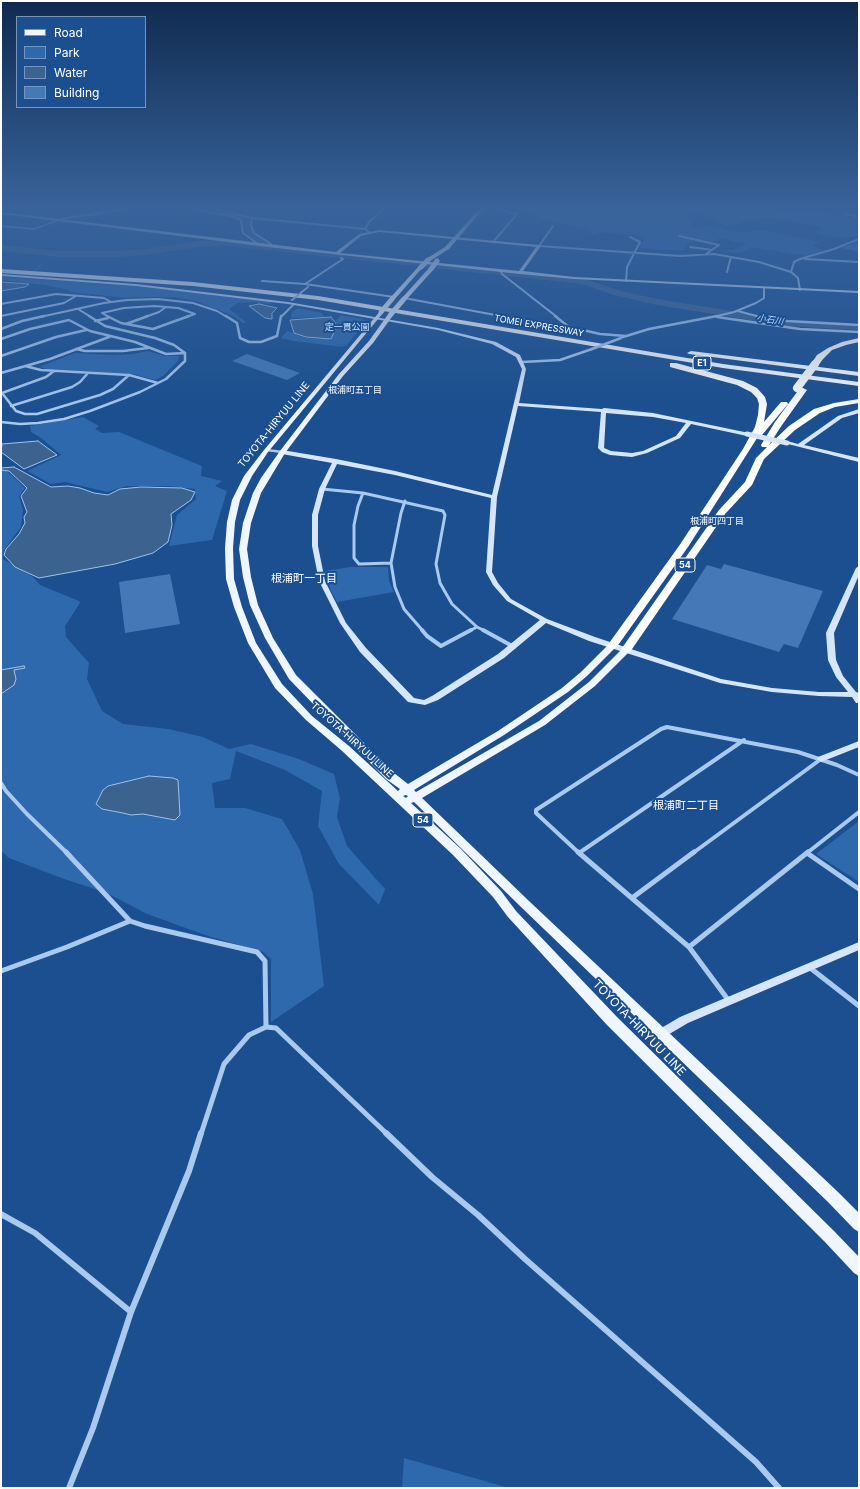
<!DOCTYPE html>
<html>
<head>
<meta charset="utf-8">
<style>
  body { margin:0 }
  #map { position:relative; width:860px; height:1489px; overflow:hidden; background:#1b4f8f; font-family:Inter,sans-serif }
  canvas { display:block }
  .frame { position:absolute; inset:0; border:2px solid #fff; pointer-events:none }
  .legend { position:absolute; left:16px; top:16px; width:130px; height:92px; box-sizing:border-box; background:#1b4f8f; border:1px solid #7695bc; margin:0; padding:5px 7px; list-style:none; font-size:12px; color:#fff }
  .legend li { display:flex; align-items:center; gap:8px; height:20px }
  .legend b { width:20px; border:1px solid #7695bc }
</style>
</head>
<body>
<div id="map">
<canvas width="860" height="1489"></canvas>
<div class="frame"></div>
<ul class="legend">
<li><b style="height:5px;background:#f0f6ff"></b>Road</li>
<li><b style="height:11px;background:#2e69ad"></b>Park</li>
<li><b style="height:11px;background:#3c6290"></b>Water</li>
<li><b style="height:11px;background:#4478b7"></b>Building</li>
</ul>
</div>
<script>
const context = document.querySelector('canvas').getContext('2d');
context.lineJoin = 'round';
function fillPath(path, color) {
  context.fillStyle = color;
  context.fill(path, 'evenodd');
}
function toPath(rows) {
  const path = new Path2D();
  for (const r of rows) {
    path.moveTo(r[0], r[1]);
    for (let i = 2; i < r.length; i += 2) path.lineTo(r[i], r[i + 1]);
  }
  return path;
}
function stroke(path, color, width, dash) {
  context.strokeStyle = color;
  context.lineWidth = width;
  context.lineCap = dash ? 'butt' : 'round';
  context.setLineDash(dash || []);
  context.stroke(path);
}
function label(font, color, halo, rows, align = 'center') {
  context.font = font + ' Inter,"Noto Sans JP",sans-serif';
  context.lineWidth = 4;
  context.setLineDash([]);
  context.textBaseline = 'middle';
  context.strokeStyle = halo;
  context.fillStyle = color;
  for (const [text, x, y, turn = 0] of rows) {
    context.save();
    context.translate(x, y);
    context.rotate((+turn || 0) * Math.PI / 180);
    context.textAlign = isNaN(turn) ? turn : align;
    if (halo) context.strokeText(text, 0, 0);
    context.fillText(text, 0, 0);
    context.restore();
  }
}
fillPath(toPath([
  [511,207,758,207,782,211,825,213,856,219,859,220,859,236,841,238,826,236,813,232,823,229,817,226,774,218,756,219,745,220,734,226,726,226,716,222,715,218,705,215,699,212,692,212,683,214,686,218,693,222,690,226,697,228,703,226,714,227,741,232,765,230,821,242,813,245,822,251,807,256,751,247,741,253,734,253,718,250,733,250,746,244,721,238,710,242,697,239,686,244,684,251,641,248,637,244,644,242,644,237,634,234,623,235,600,232,594,235,590,233,590,230,577,228,575,226,537,218,541,216],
  [1,277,135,286,276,302,269,304,255,302,238,303,229,309,246,322,243,323,234,316,196,301,174,297,137,297,126,298,71,292,68,290,46,285,1,280],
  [298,308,322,313,324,317,291,318,292,312],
  [341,315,363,319,365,322,346,346,329,343,344,346,343,347,294,341,281,338,287,331,305,338,329,339,330,342,335,330,335,322],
  [148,351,164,356,179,356,178,361,163,376,155,380,133,374,48,369,39,367,75,353,113,355,132,354],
  [83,417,99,426,95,429,102,433,119,432,202,466,201,476,222,481,215,486,227,491,212,540,169,546,177,515,196,499,195,489,169,486,127,486,107,492,65,482,51,484,27,471,61,455,41,438,31,432,30,426],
  [1,471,7,471,25,488,19,496,23,510,21,527,4,550,3,559,33,577,40,585,79,601,80,603,65,626,66,637,89,663,87,679,102,711,123,724,168,729,203,737,229,749,251,744,299,759,334,774,340,798,337,817,347,846,385,889,379,905,339,864,318,826,322,791,285,770,236,751,230,779,212,783,215,808,245,808,282,819,300,850,313,894,324,986,271,1022,271,959,263,952,208,936,147,914,107,893,64,879,9,858,1,851],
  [351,567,388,567,389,581,394,592,337,602,331,591,325,571],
  [859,821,859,882,816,854],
  [404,1458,509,1488,402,1488]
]), '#2e69ad');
const water = toPath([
  [1,282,29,284,25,287,1,291,1,282],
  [259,304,277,308,272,313,272,319,265,318,249,306,259,304],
  [331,317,335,322,335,330,331,339,306,337,294,333,290,320,331,317],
  [38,441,57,455,24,469,1,452,2,444,38,441],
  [14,467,51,487,68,486,80,488,94,493,108,495,120,489,141,487,182,488,195,492,191,500,171,514,172,525,168,542,153,553,115,564,39,578,15,567,4,555,6,549,19,534,25,523,24,517,27,512,21,496,27,488,9,471,1,470,1,468,14,467],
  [24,666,25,668,14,670,16,679,14,685,1,694,1,670,24,666],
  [149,776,173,778,178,780,180,815,175,820,143,814,131,815,123,813,102,809,96,804,103,790,108,786,149,776]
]);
fillPath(water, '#3c6290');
stroke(water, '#9cc4f0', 1);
stroke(toPath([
  [820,207,859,207],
  [87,216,138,207],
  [1,226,34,229,59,220]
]), '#9cc4f0', 1.5);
fillPath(toPath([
  [206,207,219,207,249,216,254,232,272,245,583,278,621,291,657,299,788,320,859,324,859,330,788,326,657,305,614,295,582,284,228,246,198,247,145,255,118,257,59,257,1,251,1,245,59,251,118,251,145,249,198,241,228,240,261,244,247,235,242,220,207,209,206,207]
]), '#3c6290');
fillPath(toPath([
  [859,242,859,252,842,248],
  [247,354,300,373,287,380,232,361],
  [724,564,823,591,798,648,784,644,779,652,672,619,707,565,721,569],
  [170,574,180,624,125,633,119,582]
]), '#4478b7');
stroke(toPath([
  [27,277,42,265]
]), '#3d69a0', 2, [2, 1]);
stroke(toPath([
  [40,207,47,209,55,207],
  [182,207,231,216,239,219,241,220,243,233,258,244],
  [205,207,252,218,251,225,254,233,271,244,271,246],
  [487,207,517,214,493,242],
  [845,214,859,217],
  [252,218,365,229,369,232],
  [61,219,133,207],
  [365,229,369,222,386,207],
  [679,236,719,245,706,254],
  [539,246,680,256,714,254,759,262,791,272,798,278,800,290],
  [539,246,553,226],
  [690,247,712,250],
  [805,259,859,262],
  [501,271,502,274,557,317],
  [727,272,731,257],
  [791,272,794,262,800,259,834,249,859,239],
  [262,281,305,284,394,297],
  [626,281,627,267,640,242,630,237],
  [305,284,343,259,341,258],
  [404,298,506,317],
  [1,304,56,294,104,298,111,302],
  [78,309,91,317],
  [738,311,760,317],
  [1,316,64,303,76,296],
  [40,317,104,303,127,300,158,299,193,303,217,311,227,317],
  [109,317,102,313,124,308,154,306,178,308,195,314,186,317],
  [145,317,159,312,166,307],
  [281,317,294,304],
  [713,317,734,312,756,303,764,298,764,288]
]), '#a9c9ee', 2);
stroke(toPath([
  [107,316,121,323,153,329,189,316],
  [226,316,237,323,240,338,249,342,261,342,277,336,281,316],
  [501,316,570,327,600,334,626,336],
  [555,316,569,327],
  [756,316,787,321,859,325],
  [717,317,800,329,859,332],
  [95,321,108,318],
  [126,324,148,316],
  [1,329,22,321,44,316],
  [623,337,649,329,717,316],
  [1,339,30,329,69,320,90,331,135,342,166,354,185,353],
  [76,349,85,351,123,351,148,348],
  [1,356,56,337,86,330],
  [522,362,560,360,592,349],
  [25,366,41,370,129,375,158,383],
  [54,371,46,377,2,393,16,411,25,414,37,414,100,395,113,389,129,375],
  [1,373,50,359,109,337],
  [11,406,72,387,80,382,88,373],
  [1,422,20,424,38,423,64,419,90,411,140,392,166,379,185,361,185,353,174,345,155,338,105,326,89,316],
  [267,450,282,452]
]), '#a9c9ee', 2.5);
stroke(toPath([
  [322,489,363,493,443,511,445,515,436,564,440,583,452,604,477,627,485,631],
  [363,493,358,506,354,525,354,558,359,564,391,563],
  [405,501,401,513,391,563,395,587,404,609,423,631],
  [469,631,477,627]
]), '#a9c9ee', 3);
stroke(toPath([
  [422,630,427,636,441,646,471,630],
  [483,630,514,647],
  [1,783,6,791,27,814,67,853],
  [579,853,744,740],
  [579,853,536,813,536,810,661,729,667,727,798,752,837,765,859,775],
  [693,853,821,759],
  [807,853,859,812]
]), '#a9c9ee', 4);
stroke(toPath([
  [66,852,130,921,145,926,257,952,265,961,266,1027],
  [578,852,689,947,729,1001],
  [807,853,859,889],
  [632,898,694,852],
  [689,947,808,852],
  [809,967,859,1006],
  [1,971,67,947,130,921],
  [201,1134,224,1064,249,1035,266,1027,276,1028,387,1134]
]), '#a9c9ee', 5);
stroke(toPath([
  [386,1133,432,1177,478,1215,525,1259,756,1462,779,1488],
  [1,1214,35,1233,131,1312],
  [69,1488,93,1428,131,1312,189,1171,201,1133]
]), '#a9c9ee', 6);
fillPath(toPath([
  [1,212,336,252,359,234,379,230,539,245,541,246,523,271,574,277,859,291,859,293,574,279,520,274,276,248,1,214,1,212],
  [379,232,536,247,519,271,340,253,361,236,379,232],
  [1,274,136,284,288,302,438,328,496,342,520,355,526,369,519,403,602,409,604,408,653,413,749,433,750,434,747,436,691,424,680,438,647,453,632,457,610,455,602,452,598,448,601,412,518,406,497,497,492,572,498,583,511,599,547,619,595,637,721,679,772,688,819,692,848,692,836,677,828,660,826,633,856,568,859,566,859,575,834,633,836,660,843,676,856,692,859,693,859,703,856,703,852,697,819,696,772,692,720,683,589,641,546,623,504,658,438,700,425,705,408,702,360,652,340,623,319,581,312,546,312,515,319,489,332,463,282,454,279,452,282,450,336,459,395,471,492,495,522,369,516,357,492,344,438,330,288,304,136,286,1,276,1,274],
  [606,413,653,417,686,423,676,436,643,451,632,453,611,451,604,448,606,413],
  [337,464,395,475,491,498,486,572,493,585,507,601,540,620,498,654,432,696,424,700,414,698,366,648,346,623,325,581,318,546,318,515,325,489,337,464],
  [859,409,859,413,842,418,804,445,859,458,859,462,784,443,787,441,798,444,838,416,859,409],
  [859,741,859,747,821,762,817,759,818,757,859,741],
  [859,942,859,950,688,1023,666,1036,662,1038,658,1036,657,1033,658,1030,680,1017,859,942]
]), '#d6e6fa');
fillPath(toPath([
  [481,207,485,207,449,249,430,261,426,261,426,259,445,247,481,207],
  [419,266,423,267,394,300,390,300,390,298,419,266],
  [429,268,434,269,406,300,402,300,402,298,429,268],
  [381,310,383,311,383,313,268,452,252,476,240,500,235,522,233,548,234,579,242,607,256,643,282,684,312,716,349,746,398,791,400,789,386,779,289,679,265,638,250,605,243,577,239,549,243,523,253,493,261,478,280,451,339,374,369,341,389,313,393,313,394,314,373,343,343,376,285,453,261,493,251,523,247,549,251,577,258,605,273,638,296,675,394,773,408,784,498,731,562,688,581,672,609,644,615,644,616,646,615,648,587,676,568,692,504,735,414,790,416,792,539,721,589,682,623,648,629,648,631,650,595,686,545,725,422,798,529,901,838,1192,859,1213,859,1232,854,1229,828,1202,521,907,414,802,411,803,461,849,501,891,516,911,617,1017,834,1231,859,1257,859,1276,854,1273,824,1241,607,1025,508,917,493,897,453,855,341,750,306,720,275,688,248,643,234,607,226,579,225,548,227,522,232,500,244,476,264,450,381,310],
  [406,795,408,796,406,798,403,796,406,795]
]), '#f0f6ff');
fillPath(toPath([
  [1,269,193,282,318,296,723,364,859,382,859,386,723,368,318,300,193,286,1,273,1,269],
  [859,338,859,342,846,345,832,350,823,359,818,366,815,366,811,364,817,355,828,348,842,342,859,338],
  [691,351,859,372,859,376,689,354,687,353,691,351],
  [670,363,676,363,743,381,757,388,765,397,767,404,764,422,781,402,787,402,788,404,762,435,759,435,688,547,616,648,612,649,607,646,679,546,743,449,755,427,758,415,759,404,757,398,751,392,737,385,670,367,670,363],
  [800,388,803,388,807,390,782,425,769,445,789,426,814,409,834,403,859,399,859,403,835,407,820,413,795,430,764,459,752,485,725,514,630,652,622,652,621,650,622,648,719,510,745,482,756,458,767,447,762,447,761,445,775,422,800,388]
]), '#fff');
stroke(toPath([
  [292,300,308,287]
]), '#a9c9ee', 2);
stroke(toPath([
  [592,349,621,338]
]), '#a9c9ee', 2.5);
stroke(toPath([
  [747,434,787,443]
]), '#d6e6fa', 5);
stroke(toPath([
  [421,267,428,260],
  [431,269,437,261],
  [381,312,392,299],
  [391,314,404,299]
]), '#f0f6ff', 5);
stroke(toPath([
  [797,388,815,364]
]), '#fff', 8);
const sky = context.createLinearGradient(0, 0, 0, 415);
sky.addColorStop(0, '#0f2b4f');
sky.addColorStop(0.5, '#39639b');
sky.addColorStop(1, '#39639b00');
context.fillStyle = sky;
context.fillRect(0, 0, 860, 415);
label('italic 9px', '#b5d3f5', '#1b4f8f', [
  ["小石川",770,320,9]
]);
label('9px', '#fff', '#1b4f8f', [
  ["TOMEI EXPRESSWAY",539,326,10]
]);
label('9px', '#cfe3fa', '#1b4f8f', [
  ["定一貫公園",347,327]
]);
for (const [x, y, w] of [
  [702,363,18],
  [685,565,20],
  [423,820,20]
]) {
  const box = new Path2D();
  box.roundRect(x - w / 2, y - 7, w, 14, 3);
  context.fillStyle = '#1b4f8f';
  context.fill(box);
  stroke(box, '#fff', 1);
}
label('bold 9px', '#fff', null, [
  ["E1",702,363],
  ["54",685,565],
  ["54",423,820]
]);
label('9px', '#fff', '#1b4f8f', [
  ["根浦町五丁目",355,390],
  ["根浦町四丁目",717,521]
]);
label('10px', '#fff', '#1b4f8f', [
  ["TOYOTA-HIRYUU LINE",274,425,-51],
  ["TOYOTA-HIRYUU LINE",352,740,42]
]);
label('11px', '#fff', '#1b4f8f', [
  ["根浦町一丁目",304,579],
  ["根浦町二丁目",686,806]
]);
label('12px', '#fff', '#1b4f8f', [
  ["TOYOTA-HIRYUU LINE",639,1028,46]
]);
</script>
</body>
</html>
